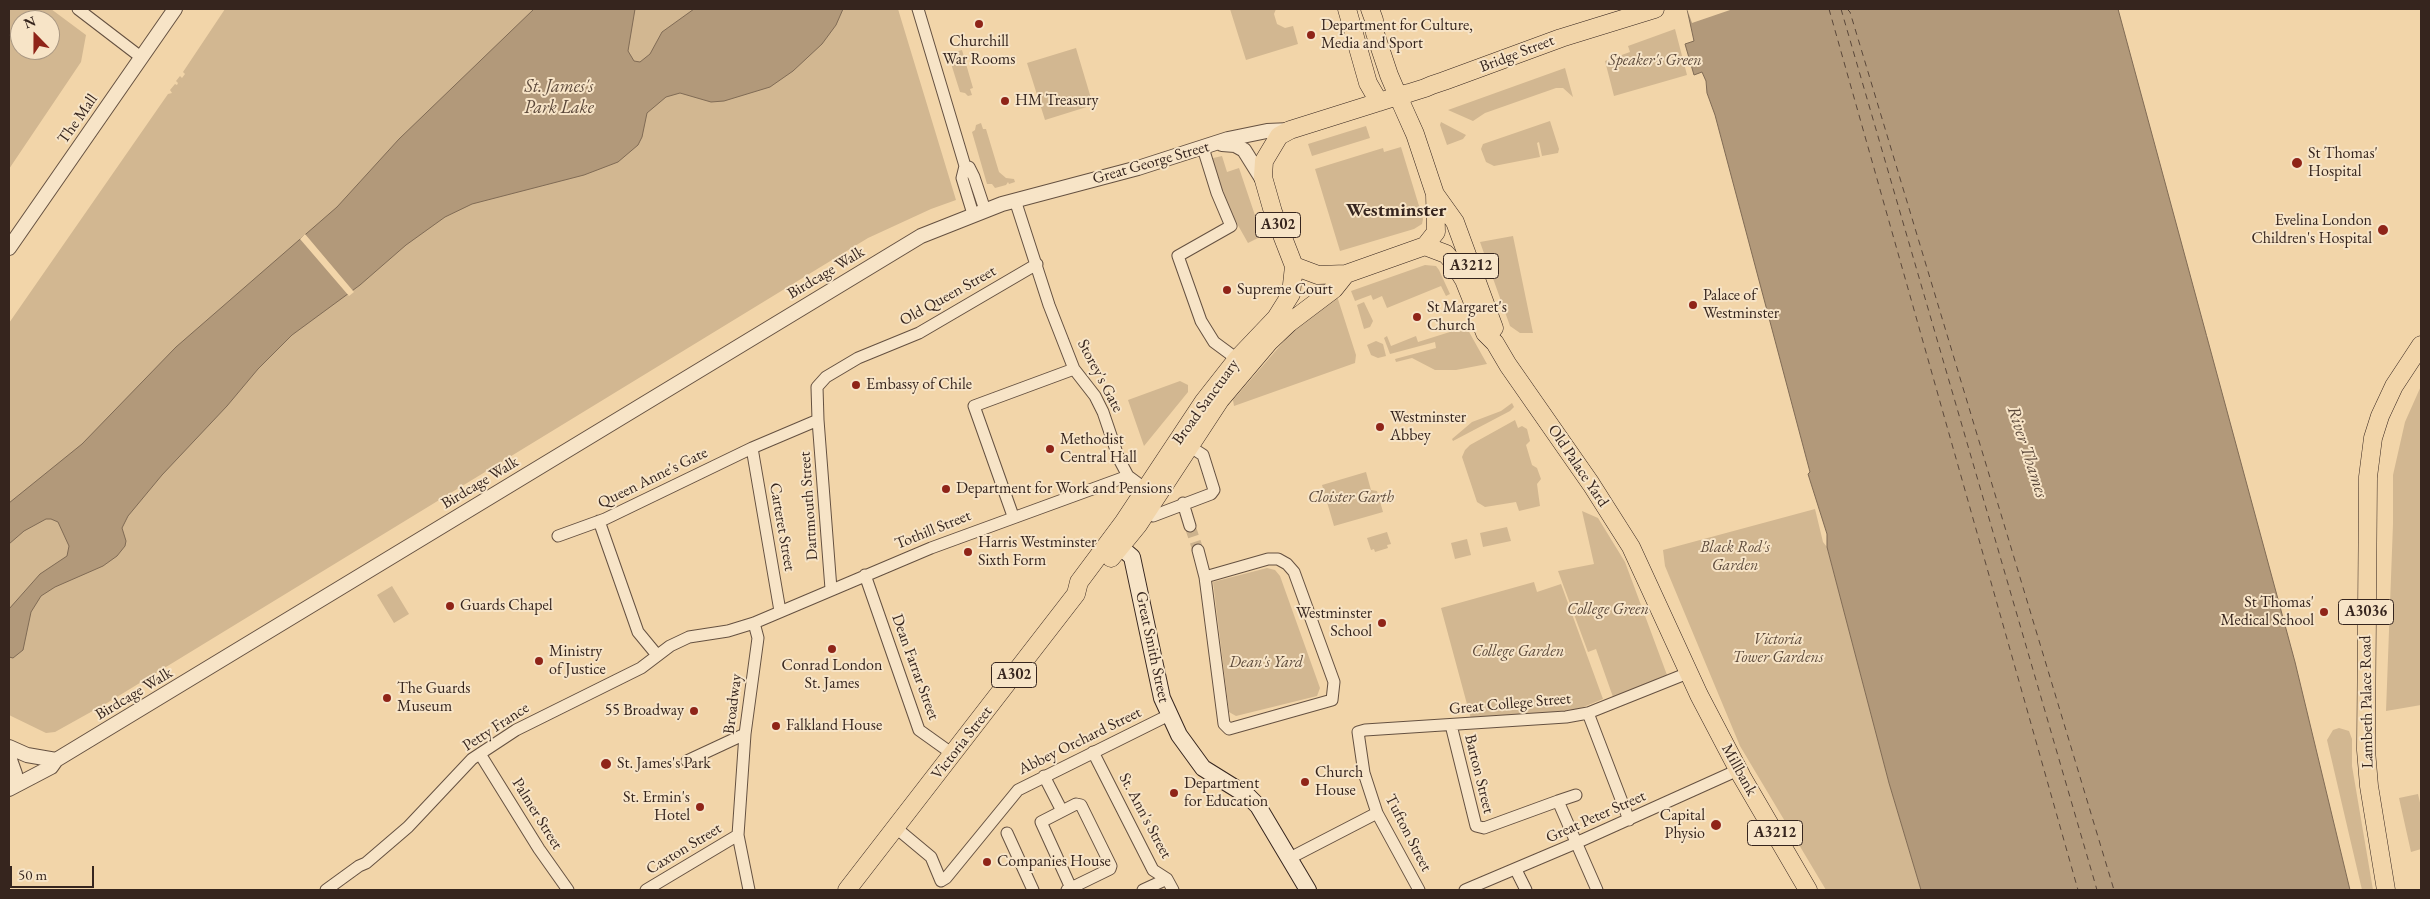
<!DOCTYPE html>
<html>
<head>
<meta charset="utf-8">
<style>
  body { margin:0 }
  #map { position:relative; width:2430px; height:899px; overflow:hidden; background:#f2d5a9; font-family:"EB Garamond",serif }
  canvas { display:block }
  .frame { position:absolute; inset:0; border:10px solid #36251e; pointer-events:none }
  .north { position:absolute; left:10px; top:10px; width:50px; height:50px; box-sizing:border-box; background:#f7e4c7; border:1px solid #aa9883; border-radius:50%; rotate:338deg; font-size:14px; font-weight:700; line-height:20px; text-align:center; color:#36251e }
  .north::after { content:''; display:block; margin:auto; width:18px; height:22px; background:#8f2418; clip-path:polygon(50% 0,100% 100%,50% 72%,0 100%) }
  .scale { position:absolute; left:10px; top:866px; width:84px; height:22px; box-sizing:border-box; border:2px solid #36251e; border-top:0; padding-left:6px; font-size:15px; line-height:18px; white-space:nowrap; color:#36251e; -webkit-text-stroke:4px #f7e4c7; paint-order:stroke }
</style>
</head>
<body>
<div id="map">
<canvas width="2430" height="899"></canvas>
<div class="frame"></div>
<div class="north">N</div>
<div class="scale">50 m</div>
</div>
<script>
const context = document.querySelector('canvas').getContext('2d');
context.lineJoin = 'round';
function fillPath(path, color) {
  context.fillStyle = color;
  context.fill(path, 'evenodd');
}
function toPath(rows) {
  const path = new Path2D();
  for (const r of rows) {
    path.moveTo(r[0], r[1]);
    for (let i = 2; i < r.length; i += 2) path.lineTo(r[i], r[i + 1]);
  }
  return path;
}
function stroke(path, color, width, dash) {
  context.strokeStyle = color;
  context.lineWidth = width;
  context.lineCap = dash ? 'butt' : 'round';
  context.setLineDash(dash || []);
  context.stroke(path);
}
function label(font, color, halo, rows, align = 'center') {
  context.font = font + ' "EB Garamond",serif';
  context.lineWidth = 4;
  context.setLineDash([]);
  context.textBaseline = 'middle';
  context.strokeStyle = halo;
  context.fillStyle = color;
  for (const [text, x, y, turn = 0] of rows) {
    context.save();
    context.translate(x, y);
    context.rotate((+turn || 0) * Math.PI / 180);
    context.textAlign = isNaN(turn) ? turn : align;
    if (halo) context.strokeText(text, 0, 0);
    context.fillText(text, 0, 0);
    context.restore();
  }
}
fillPath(toPath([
  [9,9,51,9,86,35,81,62,9,169],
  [20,20,50,20,50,50,20,50],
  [225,9,898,9,956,200,931,209,868,238,107,703,55,732,46,733,9,715,9,323,168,94,172,93,170,90,175,84,177,85,178,83,176,81,180,76,182,78,185,74,183,72],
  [1230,9,1276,9,1274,14,1277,24,1285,28,1293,26,1298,44,1246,60],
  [1675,29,1687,75,1614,96,1605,61,1630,52,1628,46],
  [1076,48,1093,105,1045,120,1027,63],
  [962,50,973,88,970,89,972,95,968,96,965,93,960,92,948,54],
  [1565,68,1573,97,1563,88,1556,88,1485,113,1473,121,1448,110],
  [1550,121,1559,149,1558,153,1542,156,1539,142,1537,143,1540,157,1494,166,1486,162,1481,149,1483,144],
  [1441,122,1466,135,1463,139,1447,145,1440,125],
  [981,123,983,129,986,129,999,172,1006,178,1014,179,1015,182,1009,184,1008,182,1006,185,995,188,992,184,987,184,972,132,975,130,976,125],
  [1366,126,1370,138,1312,156,1308,144],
  [1401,147,1423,219,1422,224,1414,229,1340,251,1315,169,1383,148,1384,152],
  [1222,156,1227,172,1239,168,1262,236,1248,243,1226,204,1209,159],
  [1513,236,1533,333,1520,333,1510,326,1480,242],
  [1425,265,1436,266,1439,270,1450,294,1446,296,1441,286,1387,308,1382,296,1373,300,1371,295,1355,301,1351,291],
  [1337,296,1356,355,1355,363,1234,406,1233,400,1292,332],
  [1364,302,1373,321,1370,327,1364,329,1357,305],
  [1459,321,1468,330,1487,364,1456,370,1435,370,1412,358,1396,362,1395,359,1436,348,1435,342,1390,354,1384,338,1387,336,1391,346,1416,336,1418,342,1453,331,1454,323],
  [1376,341,1383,344,1386,356,1378,358,1371,355,1367,345],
  [1180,381,1188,385,1188,392,1144,446,1128,400],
  [2421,386,2421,705,2386,711,2393,524,2393,475,2405,422],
  [1512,403,1514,407,1510,411,1453,441,1452,439,1472,422,1501,411],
  [1515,420,1518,428,1522,426,1527,429,1530,441,1526,445,1532,465,1537,468,1541,479,1537,484,1540,506,1519,511,1516,502,1485,507,1477,502,1462,457,1465,450,1470,445],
  [1366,472,1371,490,1377,491,1383,512,1334,526,1322,485],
  [1815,509,1823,542,1827,547,1889,783,1921,890,1826,890,1740,746,1665,566,1663,550],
  [1582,511,1598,518,1625,562,1667,675,1613,697,1596,649,1588,652,1558,571,1594,564],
  [1507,527,1511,541,1483,547,1480,533],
  [1387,532,1391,544,1387,545,1388,548,1375,552,1374,549,1371,550,1367,538],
  [1467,539,1471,555,1455,559,1451,543],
  [1267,568,1275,570,1280,576,1320,688,1317,696,1236,716,1229,712,1213,582],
  [1534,582,1537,592,1561,584,1603,699,1576,710,1471,719,1441,608],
  [392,586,409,614,394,623,377,595],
  [2339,728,2349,731,2352,739,2352,766,2373,890,2362,890,2327,740,2333,730],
  [2418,794,2421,807,2421,849,2411,852,2399,798]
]), '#d2b791');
const water = toPath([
  [534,9,635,9,628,51,634,61,640,62,650,54,662,32,694,9,843,9,836,25,822,44,793,71,770,87,724,101,711,102,680,93,666,97,647,113,642,137,638,145,618,162,584,175,472,204,445,217,406,245,360,285,292,335,258,369,227,406,162,475,128,516,122,528,126,541,125,546,117,556,103,566,55,587,41,596,31,612,23,650,13,658,9,657,9,609,40,574,67,556,69,546,58,522,51,519,46,519,24,531,9,544,9,503,82,444,176,347,337,207,399,139,534,9],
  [1687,9,2118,9,2295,662,2350,890,1921,890,1889,783,1827,547,1827,534,1808,474,1810,472,1715,115,1707,93,1706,81,1702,72,1694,75,1685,44,1694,41,1687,9]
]);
fillPath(water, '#b2997a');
stroke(water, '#806b55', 1);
fillPath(toPath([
  [1687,9,1733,9,1692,23],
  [305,234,354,292,349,296,300,239]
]), '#f2d5a9');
stroke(toPath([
  [1829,9,2078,890],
  [1841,9,2097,890],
  [1847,9,1850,12,2114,890]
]), '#5b483a', 1, [6, 5]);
stroke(toPath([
  [1190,526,1198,550]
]), '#ccb28d', 11, [11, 5.5]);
const minor = toPath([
  [78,9,142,58],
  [918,9,965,166,969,167,974,177,985,210],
  [1203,148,1217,193,1231,226,1178,256,1201,321,1214,342,1237,359],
  [965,166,962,178,973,214],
  [1015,200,1049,305,1074,369,1095,396,1103,412,1119,459,1128,476,1151,493],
  [818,420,831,589],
  [752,448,780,611],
  [1183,503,1190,526],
  [1146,513,1153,516,1211,494,1214,490,1203,455,1189,446],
  [1013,516,974,406,1074,369],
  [599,521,638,632,657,655],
  [558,536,605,519,752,448,818,420,817,387,826,377,858,358,919,333,1037,264],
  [1198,550,1205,577,1224,724,1229,729,1332,700,1334,682,1294,572,1287,564,1278,559,1268,559,1205,577],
  [865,575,919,730,954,755],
  [1588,713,1629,820],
  [1451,725,1476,826,1484,828,1558,801,1597,890],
  [1093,752,1153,870,1167,879,1173,890],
  [480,754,539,849,568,890],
  [687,761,745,734],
  [1044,776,1062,811],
  [1558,801,1576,795],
  [895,827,931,857,941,881,946,878,1018,790,1169,715],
  [1007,833,1033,890],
  [1290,858,1377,813],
  [1516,870,1526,890],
  [326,890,359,866,366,863,408,827,472,759,516,730,641,668,670,646,689,637,728,631,754,623,931,548,1128,476],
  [646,890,738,835],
  [749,890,738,835,745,734,758,638,754,623],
  [1067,890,1071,888,1110,869,1111,866,1081,805,1076,804,1041,822,1071,888],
  [1143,890,1167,879],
  [1419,890,1377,813,1364,773,1358,732,1365,730,1566,717,1588,713,1688,673],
  [1465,890,1576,843,1738,770]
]);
const tertiary = toPath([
  [1222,144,1235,145,1244,150,1264,182],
  [9,248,175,9],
  [9,747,27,755,56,760],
  [9,757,15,774,9,788],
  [9,789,51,767,56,760,921,236,1002,204,1138,168,1228,139,1267,131,1290,130]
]);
const secondary = toPath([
  [1111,539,1132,557,1162,698,1179,735,1203,768,1248,796,1258,806,1308,890]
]);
const primary = toPath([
  [1347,9,1368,83,1379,102],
  [1370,9,1374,20,1375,33,1389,75,1398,96,1402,105,1415,134,1435,194,1436,232,1425,246,1346,274,1318,275,1294,266,1273,212,1263,177,1264,161,1279,136,1290,130,1379,102,1398,96,1409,93,1425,88,1432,85,1444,81,1561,38,1655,9],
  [1435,194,1455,222,1494,328],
  [1425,246,1446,254,1453,262,1464,280,1485,333,1495,343,1508,365,1591,484,1631,547,1699,695,1742,777,1808,890],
  [1111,558,1138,525,1220,400,1269,342,1289,323,1334,289,1346,274],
  [847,890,1076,594,1079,582,1123,523,1204,401,1237,359,1276,318,1291,294,1294,266],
  [2386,890,2369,786,2366,750,2368,477,2373,438,2380,416,2394,386,2421,345]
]);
stroke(minor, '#655141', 13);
stroke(tertiary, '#655141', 16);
stroke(secondary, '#36251e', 18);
stroke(primary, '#36251e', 19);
stroke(minor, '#f7e4c7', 11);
stroke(tertiary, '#f7e4c7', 14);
stroke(secondary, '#f7e4c7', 16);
stroke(primary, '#f2d5a9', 18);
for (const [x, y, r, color] of [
  [979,24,5,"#8f2418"],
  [1311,35,5,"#8f2418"],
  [1005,101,5,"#8f2418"],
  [2297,163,6,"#8f2418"],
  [2383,230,6,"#8f2418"],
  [1227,290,5,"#8f2418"],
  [1693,305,5,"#8f2418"],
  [1417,317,5,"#8f2418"],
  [856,385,5,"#8f2418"],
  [1380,427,5,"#8f2418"],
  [1050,449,5,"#8f2418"],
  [946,489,5,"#8f2418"],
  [968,552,5,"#8f2418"],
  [450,606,5,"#8f2418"],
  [2324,612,5,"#8f2418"],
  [1382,623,5,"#8f2418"],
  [832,649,5,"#8f2418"],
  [539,661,5,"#8f2418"],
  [387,698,5,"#8f2418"],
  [694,711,5,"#8f2418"],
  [776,726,5,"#8f2418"],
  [606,764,6,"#8f2418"],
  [1305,782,5,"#8f2418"],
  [1174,793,5,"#8f2418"],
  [700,807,5,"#8f2418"],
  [1716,825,6,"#8f2418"],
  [987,862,5,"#8f2418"]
]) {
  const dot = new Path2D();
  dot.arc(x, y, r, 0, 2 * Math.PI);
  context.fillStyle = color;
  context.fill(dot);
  stroke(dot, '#f7e4c7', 2);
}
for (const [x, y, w] of [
  [1278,225,45],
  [1471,266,55],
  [2366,612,55],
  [1014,675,45],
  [1775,833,55]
]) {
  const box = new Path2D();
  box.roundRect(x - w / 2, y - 12.5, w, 25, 4);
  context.fillStyle = '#f7e4c7';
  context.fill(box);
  stroke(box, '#36251e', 1);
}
label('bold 15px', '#36251e', null, [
  ["A302",1278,225],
  ["A3212",1471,266],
  ["A3036",2366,612],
  ["A302",1014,675],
  ["A3212",1775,833]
]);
label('16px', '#36251e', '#f7e4c7', [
  ["Department for Culture,",1321,26],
  ["Media and Sport",1321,44],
  ["Churchill",979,42,"center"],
  ["War Rooms",979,60,"center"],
  ["HM Treasury",1015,101],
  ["St Thomas'",2308,154],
  ["Hospital",2308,172],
  ["Evelina London",2372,221,"right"],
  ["Children's Hospital",2372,239,"right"],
  ["Supreme Court",1237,290],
  ["Palace of",1703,296],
  ["Westminster",1703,314],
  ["St Margaret's",1427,308],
  ["Church",1427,326],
  ["Embassy of Chile",866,385],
  ["Westminster",1390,418],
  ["Abbey",1390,436],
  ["Methodist",1060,440],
  ["Central Hall",1060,458],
  ["Department for Work and Pensions",956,489],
  ["Harris Westminster",978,543],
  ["Sixth Form",978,561],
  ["St Thomas'",2314,603,"right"],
  ["Medical School",2314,621,"right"],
  ["Guards Chapel",460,606],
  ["Westminster",1372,614,"right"],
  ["School",1372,632,"right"],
  ["Ministry",549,652],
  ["of Justice",549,670],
  ["Conrad London",832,666,"center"],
  ["St. James",832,684,"center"],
  ["The Guards",397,689],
  ["Museum",397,707],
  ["55 Broadway",684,711,"right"],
  ["Falkland House",786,726],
  ["St. James's Park",617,764],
  ["Church",1315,773],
  ["House",1315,791],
  ["Department",1184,784],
  ["for Education",1184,802],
  ["St. Ermin's",690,798,"right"],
  ["Hotel",690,816,"right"],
  ["Capital",1705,816,"right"],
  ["Physio",1705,834,"right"],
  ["Companies House",997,862]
], 'left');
label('16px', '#36251e', '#f7e4c7', [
  ["Bridge Street",1517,54,-21],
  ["The Mall",78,119,-55],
  ["Great George Street",1151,163,-16],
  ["Birdcage Walk",826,273,-31],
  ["Old Queen Street",948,296,-29],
  ["Storey's Gate",1100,376,62],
  ["Broad Sanctuary",1206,402,-54],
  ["Old Palace Yard",1578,466,56],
  ["Queen Anne's Gate",653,478,-26],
  ["Birdcage Walk",480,483,-31],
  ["Dartmouth Street",809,506,-94],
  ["Carteret Street",782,527,80],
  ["Tothill Street",933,530,-22],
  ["Great Smith Street",1152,647,78],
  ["Dean Farrar Street",915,667,70],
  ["Birdcage Walk",134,694,-31],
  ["Lambeth Palace Road",2367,702,-91],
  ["Broadway",733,704,-83],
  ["Great College Street",1510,704,-5],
  ["Petty France",496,727,-33],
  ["Abbey Orchard Street",1080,741,-26],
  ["Victoria Street",962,743,-52],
  ["Millbank",1739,770,61],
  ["Barton Street",1479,774,76],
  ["Palmer Street",537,814,58],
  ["St. Ann's Street",1145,816,62],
  ["Great Peter Street",1596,817,-24],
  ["Tufton Street",1408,833,63],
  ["Caxton Street",684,849,-31]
]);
label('italic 16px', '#5d4a3b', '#f7e4c7', [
  ["Speaker's Green",1655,61],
  ["Cloister Garth",1351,498],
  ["Black Rod's",1735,548],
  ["Garden",1735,566],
  ["College Green",1608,610],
  ["Victoria",1778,640],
  ["Tower Gardens",1778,658],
  ["College Garden",1518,652],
  ["Dean's Yard",1266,663]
]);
label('italic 18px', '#5b483a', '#f7e4c7', [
  ["St. James's",559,87],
  ["Park Lake",559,108],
  ["River Thames",2027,452,72]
]);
label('bold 19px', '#36251e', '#f7e4c7', [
  ["Westminster",1396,211]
]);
</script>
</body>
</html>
